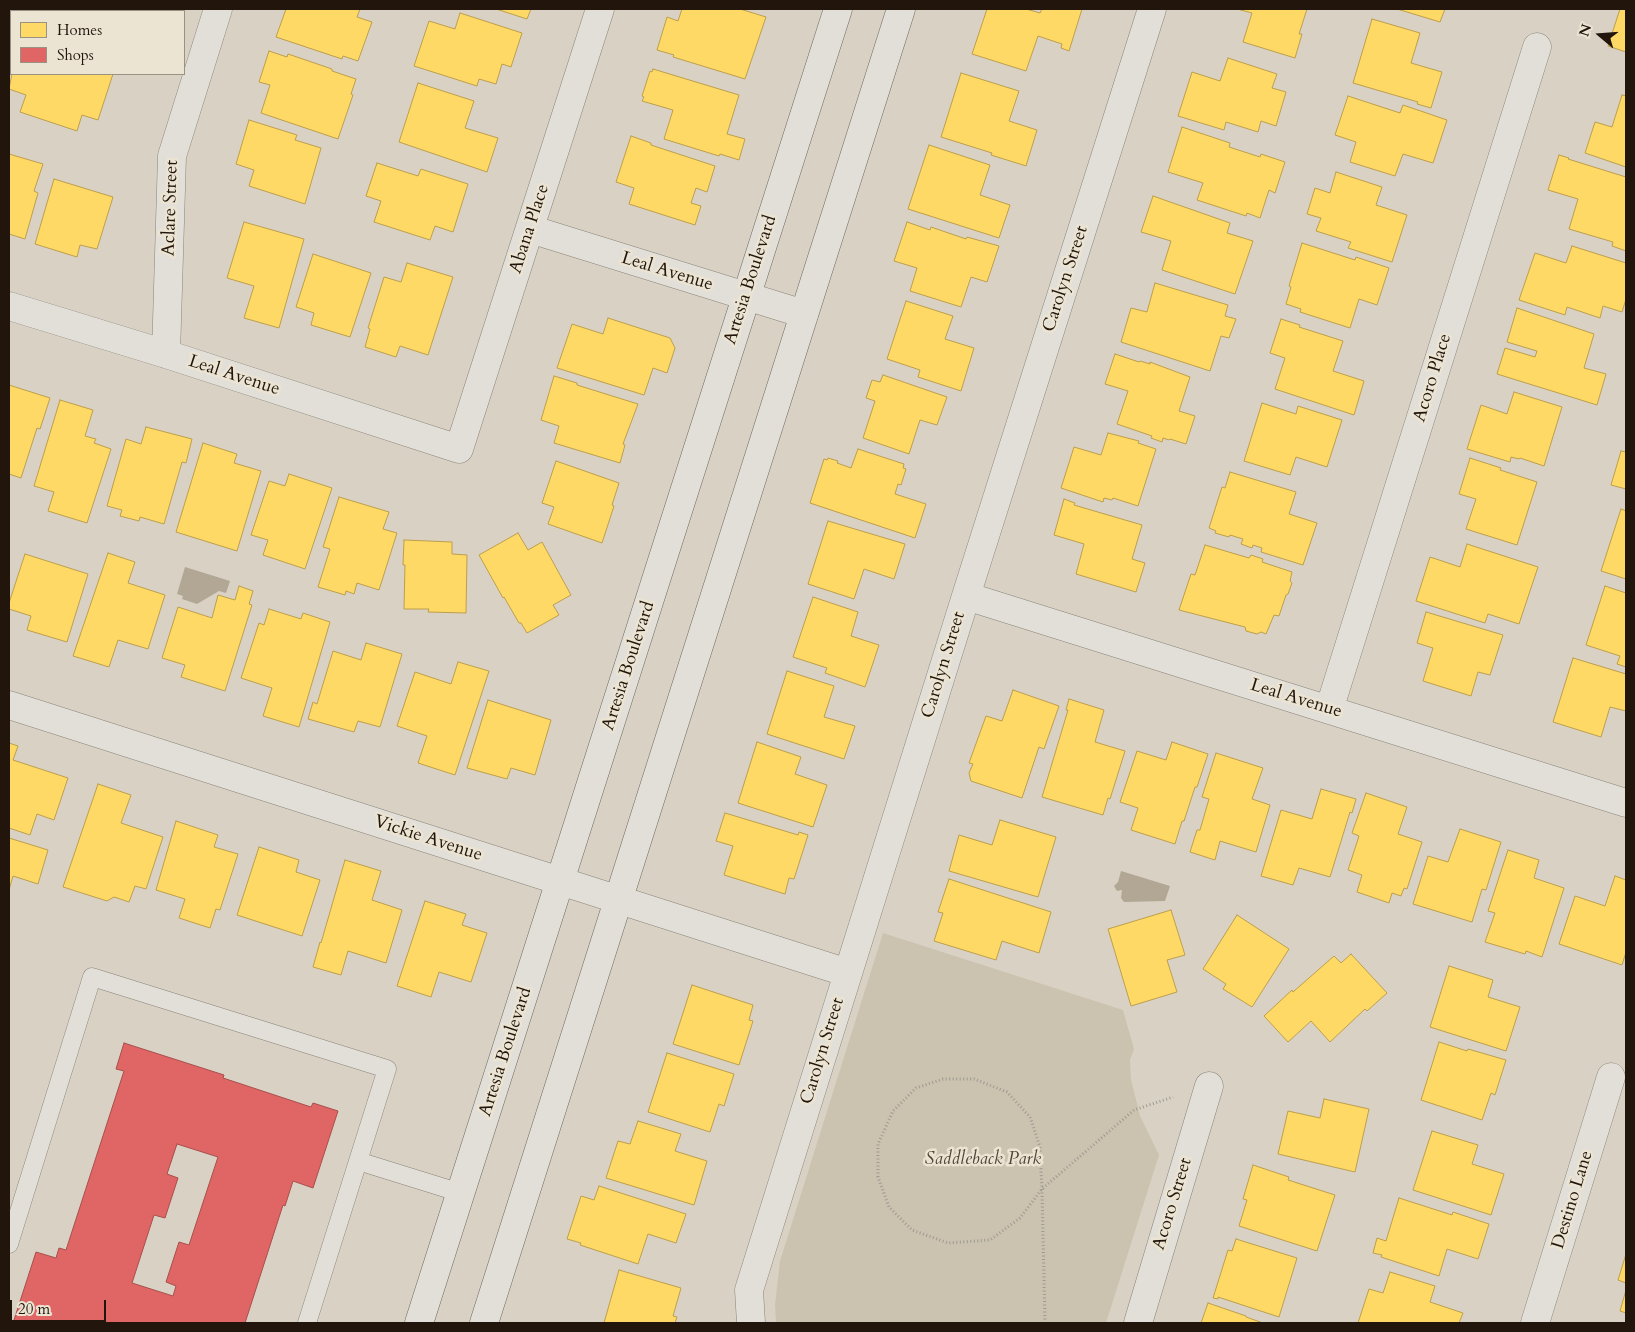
<!DOCTYPE html>
<html>
<head>
<meta charset="utf-8">
<style>
  body { margin:0 }
  #map { position:relative; width:1635px; height:1332px; overflow:hidden; background:#d9d2c4; font-family:Cardo,serif }
  canvas { display:block }
  .frame { position:absolute; inset:0; border:10px solid #21150c; pointer-events:none }
  .legend { position:absolute; left:10px; top:10px; width:175px; height:65px; box-sizing:border-box; background:#ece4d3; border:1px solid #9b9183; margin:0; padding:6px 9px; list-style:none; font-size:15px; color:#21150c }
  .legend li { display:flex; align-items:center; gap:10px; height:25px }
  .legend b { width:25px; border:1px solid #9b9183 }
  .north { position:absolute; left:1575px; top:10px; width:50px; height:50px; -webkit-text-stroke:4px #ece4d3; paint-order:stroke; rotate:288deg; font-size:14px; font-weight:700; line-height:20px; text-align:center; color:#21150c }
  .north::after { content:''; display:block; margin:auto; width:18px; height:22px; background:#21150c; clip-path:polygon(50% 0,100% 100%,50% 72%,0 100%) }
  .scale { position:absolute; left:10px; top:1300px; width:96px; height:22px; box-sizing:border-box; border:2px solid #21150c; border-top:0; padding-left:6px; font-size:15px; line-height:18px; white-space:nowrap; color:#21150c; -webkit-text-stroke:4px #ece4d3; paint-order:stroke }
</style>
</head>
<body>
<div id="map">
<canvas width="1635" height="1332"></canvas>
<div class="frame"></div>
<ul class="legend">
<li><b style="height:14px;background:#ffd966"></b>Homes</li>
<li><b style="height:14px;background:#e06666"></b>Shops</li>
</ul>
<div class="north">N</div>
<div class="scale">20 m</div>
</div>
<script>
const context = document.querySelector('canvas').getContext('2d');
context.lineJoin = 'round';
function fillPath(path, color) {
  context.fillStyle = color;
  context.fill(path, 'evenodd');
}
function toPath(rows) {
  const path = new Path2D();
  for (const r of rows) {
    path.moveTo(r[0], r[1]);
    for (let i = 2; i < r.length; i += 2) path.lineTo(r[i], r[i + 1]);
  }
  return path;
}
function stroke(path, color, width, dash) {
  context.strokeStyle = color;
  context.lineWidth = width;
  context.lineCap = dash ? 'butt' : 'round';
  context.setLineDash(dash || []);
  context.stroke(path);
}
function label(font, color, halo, rows, align = 'center') {
  context.font = font + ' Cardo,serif';
  context.lineWidth = 5;
  context.setLineDash([]);
  context.textBaseline = 'middle';
  context.strokeStyle = halo;
  context.fillStyle = color;
  for (const [text, x, y, turn = 0] of rows) {
    context.save();
    context.translate(x, y);
    context.rotate((+turn || 0) * Math.PI / 180);
    context.textAlign = isNaN(turn) ? turn : align;
    if (halo) context.strokeText(text, 0, 0);
    context.fillText(text, 0, 0);
    context.restore();
  }
}
fillPath(toPath([
  [883,933,1123,1010,1134,1049,1130,1060,1131,1079,1140,1116,1159,1155,1106,1323,776,1323,775,1305,780,1261]
]), '#cbc2af');
fillPath(toPath([
  [185,567,230,581,226,593,219,591,197,604,182,599,183,596,177,594],
  [1121,871,1170,886,1165,901,1124,902,1121,898,1122,890,1117,891,1114,886,1118,882]
]), '#b1a794');
const homes = toPath([
  [35,9,115,9,115,11,36,11,35,9],
  [286,9,360,9,357,17,372,22,358,61,343,56,342,59,276,37,286,9],
  [496,9,531,9,527,19,496,9],
  [682,9,740,9,766,17,745,79,673,57,674,55,657,50,667,17,678,21,682,9],
  [987,9,1026,9,1040,13,1042,9,1082,9,1069,51,1061,48,1062,44,1038,36,1026,71,972,54,987,9],
  [1237,9,1307,9,1299,34,1302,34,1295,58,1243,42,1252,13,1237,9],
  [1397,9,1445,9,1440,22,1397,9],
  [1620,9,1626,9,1626,52,1608,46,1620,9],
  [460,13,522,33,511,67,502,64,496,84,479,79,477,86,414,66,429,21,455,29,460,13],
  [1372,19,1420,33,1411,63,1442,72,1431,108,1417,104,1418,102,1353,83,1372,19],
  [269,51,287,57,288,54,332,69,332,71,356,79,351,94,353,95,338,139,261,113,270,85,259,82,269,51],
  [1228,58,1277,74,1272,88,1286,92,1276,126,1261,121,1258,132,1226,122,1224,130,1178,116,1192,72,1220,81,1228,58],
  [653,69,739,95,727,134,745,139,739,160,720,154,719,156,664,139,673,110,642,101,644,97,642,96,650,71,652,72,653,69],
  [961,73,1019,91,1009,121,1037,130,1026,166,991,155,992,153,941,137,961,73],
  [12,74,113,74,98,120,82,115,77,131,20,112,26,95,9,89,12,74],
  [418,83,474,101,465,128,498,138,487,172,399,142,418,83],
  [1622,95,1626,96,1626,167,1585,153,1595,122,1612,127,1622,95],
  [1348,96,1400,113,1403,105,1447,120,1433,163,1403,154,1395,176,1350,162,1356,142,1335,135,1348,96],
  [249,120,297,135,295,140,321,148,305,204,249,186,254,170,236,164,249,120],
  [1182,127,1230,143,1229,147,1260,157,1261,154,1285,162,1275,193,1269,190,1260,218,1247,213,1246,216,1197,200,1203,183,1168,172,1182,127],
  [631,136,651,143,651,145,715,166,707,192,696,188,691,203,701,206,695,225,629,204,634,188,616,182,631,136],
  [929,145,990,165,980,195,1010,205,999,238,908,209,929,145],
  [9,154,43,164,34,191,38,193,25,239,9,234,9,154],
  [1559,155,1569,158,1568,159,1626,177,1626,251,1612,246,1613,242,1569,229,1578,199,1548,190,1559,155],
  [377,163,418,176,421,169,468,184,453,232,435,226,430,240,374,222,381,201,366,196,377,163],
  [1336,172,1382,187,1376,205,1407,215,1392,262,1348,248,1351,242,1316,231,1321,218,1307,214,1315,188,1330,193,1336,172],
  [54,179,113,197,97,249,80,245,77,257,35,244,54,179],
  [1153,196,1230,223,1227,233,1253,241,1235,294,1162,270,1171,241,1141,232,1153,196],
  [244,222,304,239,279,328,244,318,254,286,227,278,244,222],
  [907,222,930,230,931,227,966,239,967,237,999,246,987,282,971,277,961,307,910,291,917,268,894,261,907,222],
  [1302,243,1355,260,1356,257,1389,268,1377,305,1359,299,1350,328,1300,312,1301,309,1286,304,1291,287,1289,286,1302,243],
  [1572,246,1626,263,1626,299,1622,312,1603,306,1600,318,1567,307,1565,315,1519,300,1535,253,1566,263,1572,246],
  [313,254,371,273,350,337,311,325,314,313,296,307,313,254],
  [407,263,453,277,428,355,400,346,396,357,365,347,370,329,368,328,384,277,401,282,407,263],
  [1155,283,1228,305,1225,316,1236,319,1229,338,1221,336,1210,371,1121,342,1131,308,1147,312,1155,283],
  [906,301,953,316,945,339,974,348,961,391,918,377,920,370,887,359,906,301],
  [1517,308,1594,334,1584,368,1606,374,1597,405,1497,374,1505,348,1535,357,1537,351,1507,342,1517,308],
  [608,318,670,338,675,348,667,373,653,368,644,395,557,368,572,324,603,334,608,318],
  [1281,319,1300,325,1299,327,1343,341,1333,371,1364,381,1354,415,1275,389,1285,358,1270,353,1281,319],
  [1115,354,1139,362,1140,361,1150,364,1150,362,1190,377,1179,411,1195,416,1186,444,1170,439,1169,440,1163,438,1162,442,1151,438,1152,436,1117,424,1128,391,1105,384,1115,354],
  [883,375,947,397,937,425,920,420,909,454,863,438,875,401,866,398,872,380,880,382,883,375],
  [554,376,577,383,577,385,638,404,623,444,625,445,620,463,554,443,559,426,541,420,554,376],
  [9,385,50,398,40,429,37,428,21,478,9,474,9,385],
  [1514,392,1562,407,1544,466,1520,458,1519,459,1511,457,1510,462,1467,449,1481,405,1507,414,1514,392],
  [60,400,93,410,85,436,96,439,94,443,111,449,87,523,48,511,54,492,34,486,60,400],
  [1262,403,1296,414,1298,406,1342,420,1327,467,1296,457,1290,475,1244,461,1262,403],
  [146,427,192,439,186,463,182,462,164,524,140,517,139,521,120,516,122,510,107,506,126,439,141,444,146,427],
  [1108,433,1139,441,1138,443,1156,449,1138,506,1113,498,1112,500,1104,498,1103,502,1061,488,1074,447,1101,455,1108,433],
  [203,443,237,454,234,463,261,471,237,551,176,532,203,443],
  [858,449,904,464,903,468,906,469,901,485,898,484,895,494,926,504,915,538,810,503,824,459,827,460,828,458,838,461,837,463,851,468,858,449],
  [1621,451,1626,452,1626,489,1611,485,1621,451],
  [1470,458,1501,468,1500,470,1537,482,1517,545,1466,529,1476,499,1459,494,1470,458],
  [556,461,619,483,612,505,614,506,602,543,548,524,554,507,542,503,556,461],
  [1230,472,1296,492,1289,514,1317,523,1303,565,1261,552,1262,548,1253,545,1252,548,1241,544,1243,539,1230,535,1229,537,1215,533,1216,531,1209,528,1222,487,1225,488,1230,472],
  [289,474,332,488,305,569,263,555,268,540,251,535,269,481,285,486,289,474],
  [339,497,389,512,383,529,397,533,379,590,357,583,354,594,346,591,345,595,318,587,330,549,323,547,339,497],
  [1064,499,1075,503,1074,505,1142,525,1132,559,1145,563,1136,592,1076,574,1084,544,1054,535,1064,499],
  [1621,509,1626,511,1626,579,1601,571,1621,509],
  [828,521,905,544,894,579,864,569,854,599,808,584,828,521],
  [518,533,528,550,542,542,571,595,553,605,559,615,527,633,521,623,519,623,504,597,503,598,479,555,518,533],
  [404,540,452,542,452,554,467,555,466,613,428,612,429,609,404,609,405,565,403,565,404,540],
  [1467,544,1538,567,1519,624,1488,614,1485,623,1416,601,1430,557,1460,567,1467,544],
  [1205,545,1249,558,1251,555,1263,559,1262,562,1292,572,1290,581,1292,583,1288,594,1286,595,1279,616,1274,615,1266,634,1261,632,1257,634,1246,631,1245,627,1179,610,1191,574,1195,575,1205,545],
  [108,553,135,562,128,583,165,595,148,649,118,640,109,667,73,656,108,553],
  [25,554,88,574,67,642,27,630,31,616,9,609,9,603,25,554],
  [239,586,253,591,249,604,252,605,225,691,181,677,185,665,162,658,178,607,212,618,218,595,235,600,239,586],
  [1605,586,1626,593,1626,667,1617,664,1620,656,1586,645,1605,586],
  [813,597,858,612,851,636,879,645,865,687,825,673,827,668,793,657,813,597],
  [269,609,301,619,303,613,330,622,299,727,263,716,272,688,241,678,259,623,264,625,269,609],
  [1426,612,1503,635,1490,675,1478,672,1471,696,1423,681,1433,648,1417,643,1426,612],
  [366,643,402,654,380,727,358,721,354,732,308,719,313,702,317,704,333,651,361,660,366,643],
  [1573,658,1626,674,1626,711,1610,707,1601,737,1553,722,1573,658],
  [458,662,489,671,455,775,418,763,427,736,397,726,415,672,451,684,458,662],
  [787,671,834,686,824,717,855,726,844,759,767,734,787,671],
  [1013,690,1059,706,1044,749,1039,747,1022,798,971,781,969,773,973,764,969,763,986,716,1002,721,1013,690],
  [1069,699,1104,710,1095,742,1125,751,1110,799,1108,798,1103,815,1042,797,1068,710,1066,710,1069,699],
  [488,700,551,720,535,775,511,768,507,779,467,768,488,700],
  [757,742,801,757,795,774,827,785,813,827,738,803,757,742],
  [1172,742,1208,754,1197,787,1195,787,1184,821,1182,821,1175,844,1131,830,1138,808,1120,802,1137,751,1166,760,1172,742],
  [9,743,18,746,13,760,68,778,54,820,37,814,30,835,9,828,9,743],
  [1216,753,1263,768,1252,799,1270,805,1256,852,1220,841,1215,860,1190,852,1197,830,1200,830,1209,799,1202,797,1216,753],
  [98,784,131,795,121,823,163,837,146,889,135,886,129,902,114,897,107,901,63,887,98,784],
  [1321,789,1356,799,1352,813,1350,812,1330,877,1299,868,1293,885,1261,876,1281,810,1312,819,1321,789],
  [1366,793,1407,807,1398,834,1422,842,1407,889,1404,888,1401,896,1392,893,1389,903,1357,892,1362,875,1348,870,1359,836,1352,833,1366,793],
  [725,813,798,835,799,832,808,835,794,879,789,878,785,894,724,875,733,846,716,841,725,813],
  [1000,820,1056,837,1038,897,949,871,959,835,992,845,1000,820],
  [176,821,218,835,214,847,238,854,220,910,216,909,210,928,179,918,185,899,156,890,176,821],
  [1460,829,1501,842,1486,890,1482,889,1472,922,1413,904,1428,856,1448,862,1460,829],
  [9,838,48,850,38,884,13,876,9,890,9,838],
  [259,847,299,860,296,872,320,880,302,936,237,915,259,847],
  [1508,850,1539,860,1534,878,1564,888,1542,957,1526,951,1525,954,1485,942,1495,913,1488,911,1508,850],
  [345,860,381,871,372,900,402,910,386,963,348,951,341,975,313,967,320,942,321,943,345,860],
  [1615,876,1626,880,1626,952,1622,965,1559,944,1575,896,1605,906,1615,876],
  [949,879,1051,912,1039,953,1002,941,996,960,934,941,943,913,938,912,949,879],
  [425,901,466,914,462,925,487,933,471,982,439,972,431,997,397,986,425,901],
  [1171,910,1185,955,1167,960,1177,992,1131,1006,1108,929,1171,910],
  [1237,915,1289,949,1252,1007,1223,989,1226,984,1203,969,1237,915],
  [1351,954,1387,993,1367,1011,1365,1009,1330,1042,1311,1021,1288,1042,1264,1016,1292,990,1293,992,1334,956,1341,963,1351,954],
  [1449,966,1493,980,1488,997,1520,1007,1506,1051,1430,1027,1449,966],
  [692,985,753,1005,749,1020,753,1021,739,1065,673,1044,692,985],
  [1439,1042,1467,1051,1468,1049,1506,1060,1495,1095,1491,1093,1482,1120,1421,1100,1439,1042],
  [667,1053,734,1074,724,1106,719,1104,710,1132,648,1112,667,1053],
  [1324,1099,1369,1109,1355,1172,1278,1154,1288,1111,1320,1118,1324,1099],
  [638,1121,681,1134,675,1151,707,1161,694,1205,606,1178,618,1141,630,1144,638,1121],
  [1432,1131,1478,1145,1472,1164,1504,1174,1491,1215,1413,1190,1432,1131],
  [1253,1165,1289,1177,1288,1180,1335,1195,1317,1251,1239,1226,1247,1200,1243,1199,1253,1165],
  [599,1186,686,1214,676,1243,648,1234,638,1264,580,1245,581,1243,567,1239,581,1196,594,1200,599,1186],
  [1399,1198,1452,1215,1453,1212,1489,1224,1478,1259,1447,1249,1439,1276,1381,1257,1382,1255,1373,1253,1377,1238,1386,1241,1399,1198],
  [1236,1239,1297,1258,1279,1317,1218,1297,1218,1299,1213,1298,1228,1250,1232,1251,1236,1239],
  [1626,1254,1626,1283,1618,1280,1626,1254],
  [619,1270,681,1288,673,1316,677,1317,675,1323,604,1323,619,1270],
  [1390,1272,1435,1286,1430,1302,1463,1313,1459,1323,1358,1323,1369,1289,1383,1293,1390,1272],
  [1626,1290,1626,1313,1620,1311,1626,1290],
  [1208,1303,1246,1316,1246,1317,1263,1323,1201,1323,1208,1303]
]);
fillPath(homes, '#ffd966');
stroke(homes, '#bc9e4b', 1);
const shops = toPath([
  [124,1043,224,1075,223,1078,311,1107,313,1103,338,1111,313,1188,293,1181,285,1206,283,1205,245,1323,13,1323,36,1252,56,1258,59,1248,66,1250,124,1071,116,1069,124,1043],
  [177,1144,218,1157,189,1245,179,1242,166,1282,176,1286,173,1296,132,1283,154,1215,165,1218,178,1178,167,1174,177,1144]
]);
fillPath(shops, '#e06666');
stroke(shops, '#a74e4b', 1);
const service = toPath([
  [358,1161,461,1193],
  [9,1244,92,977,387,1069,307,1323]
]);
const minor = toPath([
  [530,229,804,314],
  [9,306,166,354,459,449,600,9],
  [166,354,172,156,218,9],
  [966,596,1626,803],
  [9,705,848,973],
  [1329,710,1537,47],
  [751,1323,749,1290,966,596,1152,9],
  [1138,1323,1209,1086],
  [1535,1323,1611,1077]
]);
const secondary = toPath([
  [419,1323,838,9],
  [484,1323,901,9]
]);
stroke(service, '#8a847b', 19);
stroke(minor, '#8a847b', 29);
stroke(secondary, '#706b63', 29);
stroke(toPath([
  [1045,1323,1042,1189,1041,1171,1040,1147,1030,1117,1007,1092,974,1079,943,1079,916,1088,893,1111,878,1144,878,1177,889,1207,912,1230,948,1243,990,1240,1020,1218,1042,1189,1134,1110,1173,1097]
]), '#9e9a94', 3, [1, 2.5]);
stroke(service, '#e2dfd8', 18);
stroke(minor, '#e2dfd8', 28);
stroke(secondary, '#e2dfd8', 28);
label('18px', '#21150c', '#ece4d3', [
  ["Aclare Street",171,208,-88],
  ["Abana Place",530,229,-72],
  ["Leal Avenue",667,272,17],
  ["Carolyn Street",1066,279,-72],
  ["Artesia Boulevard",751,280,-72],
  ["Leal Avenue",234,376,18],
  ["Acoro Place",1433,378,-73],
  ["Carolyn Street",944,665,-73],
  ["Artesia Boulevard",629,666,-72],
  ["Leal Avenue",1296,699,17],
  ["Vickie Avenue",428,839,18],
  ["Carolyn Street",823,1051,-73],
  ["Artesia Boulevard",506,1052,-72],
  ["Destino Lane",1573,1200,-73],
  ["Acoro Street",1173,1204,-73]
]);
label('italic 18px', '#514538', '#ece4d3', [
  ["Saddleback Park",983,1160]
]);
</script>
</body>
</html>
